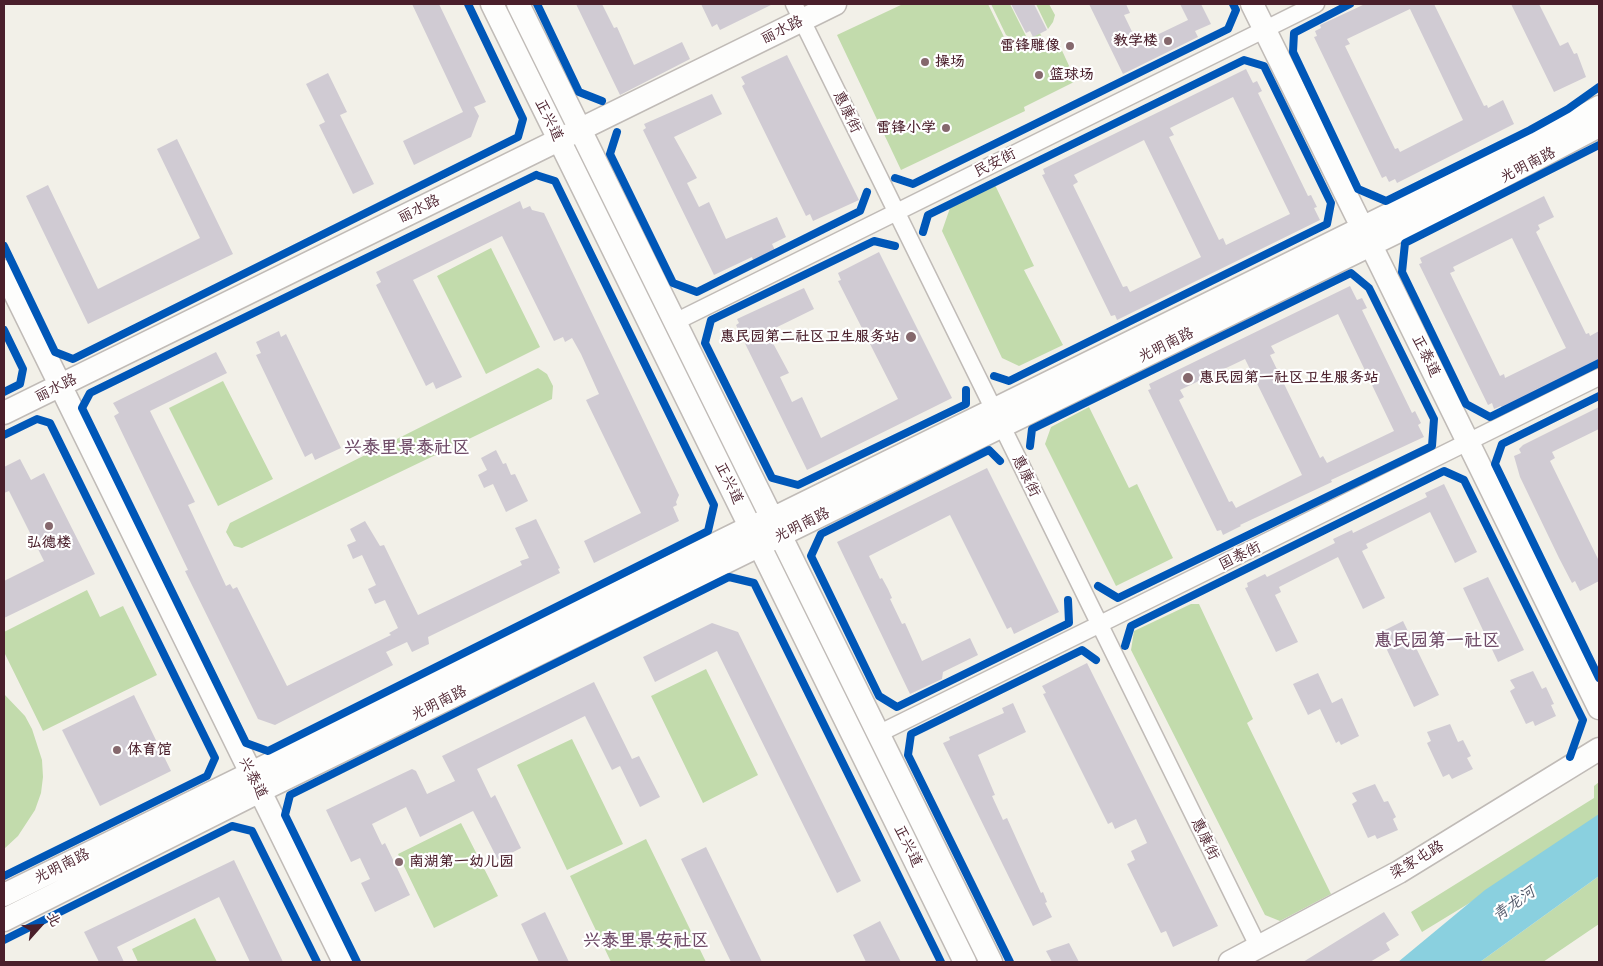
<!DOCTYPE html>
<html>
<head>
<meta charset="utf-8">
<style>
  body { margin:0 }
  #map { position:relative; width:1603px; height:966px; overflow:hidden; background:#f2f0e8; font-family:"Comic Neue","LXGW WenKai TC",sans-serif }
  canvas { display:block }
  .frame { position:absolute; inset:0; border:5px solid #4a1f2b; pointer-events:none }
  .north { position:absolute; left:15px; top:901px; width:50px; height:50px; -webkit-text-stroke:4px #fff; paint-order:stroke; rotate:64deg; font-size:14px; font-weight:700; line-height:20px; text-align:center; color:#4a1f2b }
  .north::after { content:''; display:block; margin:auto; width:18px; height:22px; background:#4a1f2b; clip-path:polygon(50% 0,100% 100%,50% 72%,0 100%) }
</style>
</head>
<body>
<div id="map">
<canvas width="1603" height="966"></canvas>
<div class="frame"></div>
<div class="north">北</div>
</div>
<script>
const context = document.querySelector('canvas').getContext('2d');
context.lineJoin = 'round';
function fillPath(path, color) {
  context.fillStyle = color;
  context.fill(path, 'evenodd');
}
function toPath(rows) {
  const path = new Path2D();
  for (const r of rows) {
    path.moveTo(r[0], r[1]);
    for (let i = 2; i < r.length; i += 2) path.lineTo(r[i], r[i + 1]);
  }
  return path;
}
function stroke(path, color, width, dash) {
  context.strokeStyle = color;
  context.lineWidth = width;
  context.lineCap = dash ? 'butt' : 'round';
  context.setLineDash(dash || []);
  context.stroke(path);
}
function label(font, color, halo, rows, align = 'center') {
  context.font = font + ' "Comic Neue","LXGW WenKai TC",sans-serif';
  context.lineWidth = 4.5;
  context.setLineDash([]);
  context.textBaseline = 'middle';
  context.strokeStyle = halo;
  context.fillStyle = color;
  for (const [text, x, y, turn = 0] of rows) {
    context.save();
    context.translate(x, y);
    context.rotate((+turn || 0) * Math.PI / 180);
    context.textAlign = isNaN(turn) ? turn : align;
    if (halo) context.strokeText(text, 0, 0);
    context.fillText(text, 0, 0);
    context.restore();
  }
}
fillPath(toPath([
  [903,4,988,4,1005,39,1013,43,1020,42,1040,33,1047,49,1059,44,1076,81,1024,107,1025,111,901,170,837,35],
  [991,4,1010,4,1027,38,1016,41,1006,35],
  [1036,4,1049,4,1055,15,1053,22,1048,29],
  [995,185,1034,266,1024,270,1063,345,1019,366,1002,358,942,231,950,208],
  [491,248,540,347,486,374,437,276],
  [538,368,547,374,553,386,552,399,242,548,234,546,226,532,230,523],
  [223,381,273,479,218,506,169,408],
  [1089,407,1129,488,1137,484,1173,558,1116,586,1045,444,1051,427],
  [87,590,100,617,123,606,157,675,43,731,4,652,4,632],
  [1191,604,1199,604,1253,719,1247,723,1331,894,1280,921,1265,915,1131,650,1134,631],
  [706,669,758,775,703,803,651,696],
  [4,694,25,716,32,729,42,760,43,777,41,793,35,810,18,836,4,849],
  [572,739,623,844,567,870,517,765],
  [1599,782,1599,824,1422,932,1411,912,1594,798,1594,786],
  [461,823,498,896,434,928,398,854],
  [646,839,706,962,611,962,570,876],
  [1599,876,1599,924,1543,962,1480,962],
  [195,918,217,962,138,962,132,949]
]), '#c2dbac');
fillPath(toPath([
  [1599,814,1599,876,1480,962,1398,962,1485,890]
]), '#8ad0df');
fillPath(toPath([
  [412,4,439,4,486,102,474,107,479,116,471,137,414,165,403,141,463,112],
  [576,4,602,4,614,28,617,27,634,65,682,42,690,59,620,95],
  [701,4,773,4,720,30,717,24,712,27],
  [1011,4,1034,4,1047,30,1033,37,1030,31,1026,33],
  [1089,4,1126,4,1130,13,1124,15,1138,44,1188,20,1180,4,1201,4,1211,24,1195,31,1198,37,1123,74],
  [1365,4,1434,4,1484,106,1487,105,1488,108,1503,100,1514,124,1397,183,1395,179,1389,182,1386,176,1382,178,1314,37,1317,36,1315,31,1321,28,1320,25],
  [1410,9,1463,120,1400,152,1398,148,1395,149,1345,46,1350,44,1347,39],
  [1511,4,1539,4,1560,46,1568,42,1574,54,1577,53,1586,77,1554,92],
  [787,55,859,200,813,221,810,214,806,216,742,86,745,84,741,77],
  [1246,69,1253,83,1257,81,1262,91,1258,93,1308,196,1311,195,1317,207,1314,208,1320,220,1117,320,1115,315,1111,316,1042,175,1045,174,1043,169],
  [1233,97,1290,214,1226,245,1223,238,1219,240,1169,137,1174,135,1170,128],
  [1144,140,1201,257,1130,292,1127,286,1123,287,1073,185,1078,182,1074,175],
  [328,73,347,112,340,115,374,184,353,194,319,125,325,122,306,84],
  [712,94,722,114,674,137,697,178,687,183,699,207,709,202,726,239,777,217,786,237,772,244,775,250,753,260,752,257,714,275,643,130,646,128,644,124],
  [177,139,233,254,88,324,26,196,48,185,98,289,200,238,157,149],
  [1544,196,1554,217,1538,225,1540,229,1536,232,1586,334,1589,333,1590,336,1599,331,1599,360,1502,408,1501,406,1494,409,1492,403,1488,405,1419,264,1422,263,1420,258],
  [1512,238,1566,348,1505,378,1504,374,1500,376,1450,273,1455,271,1453,267],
  [520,201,523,209,530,206,532,210,544,213,679,495,676,502,677,505,673,507,679,521,594,563,584,541,641,513,586,400,599,394,581,354,572,338,565,342,563,337,554,341,502,236,413,280,462,377,436,389,433,382,426,386,376,285,381,282,376,272],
  [879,252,952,398,807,470,736,325,739,323,737,319,804,288,814,309,767,332,789,373,780,377,792,402,802,397,821,438,898,399,838,281,841,280,838,273],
  [1350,286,1357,300,1362,298,1367,308,1362,310,1412,413,1415,411,1421,423,1418,425,1424,437,1331,480,1332,482,1240,525,1241,526,1223,535,1221,530,1217,531,1148,390,1151,389,1149,384],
  [1338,314,1394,431,1327,463,1323,456,1320,458,1270,355,1275,353,1271,346],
  [1245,359,1302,475,1236,508,1232,501,1229,502,1179,400,1184,397,1180,390],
  [279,331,281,337,286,334,341,448,315,460,312,453,305,457,256,355,261,353,256,342],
  [216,352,227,373,150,411,195,502,188,505,226,586,230,584,233,589,237,587,287,686,391,635,389,633,398,628,385,600,375,604,368,589,376,585,362,555,353,559,347,545,356,541,350,529,365,521,380,546,384,545,418,615,522,565,520,561,529,558,515,528,536,519,560,568,558,569,560,573,428,637,429,644,412,652,407,642,386,652,393,665,275,725,258,719,185,571,188,570,114,416,119,413,113,403],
  [1599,407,1599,429,1552,452,1555,458,1550,461,1599,561,1599,581,1580,591,1575,581,1572,583,1559,558,1520,477,1514,456,1521,453,1519,449,1523,445],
  [496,450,503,464,506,463,511,475,515,474,528,501,506,512,493,484,484,488,478,475,487,470,481,458],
  [20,459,31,480,44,473,95,574,4,618,4,581,44,561,9,491,4,493,4,467],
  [987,468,1059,612,1014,634,1011,627,1007,629,950,515,869,556,880,579,882,578,888,589,892,598,890,599,902,624,905,623,922,661,970,638,978,655,943,672,942,679,910,694,837,542],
  [1444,484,1477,552,1455,563,1430,512,1366,544,1368,548,1362,551,1385,598,1363,609,1338,557,1279,587,1281,592,1275,595,1298,642,1276,652,1245,588,1248,587,1247,583,1265,574,1267,577,1335,543,1333,539,1352,530,1353,533,1427,497,1425,493],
  [1488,577,1524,650,1498,662,1463,588],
  [1403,621,1439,695,1414,707,1379,633],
  [712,623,738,632,861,881,837,893,717,651,655,682,643,657],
  [1087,663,1218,926,1173,947,1166,931,1161,933,1127,864,1135,860,1131,851,1147,843,1136,819,1115,829,1112,822,1108,824,1043,694,1046,693,1042,686],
  [1533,671,1542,689,1546,687,1554,704,1551,705,1556,716,1535,726,1533,721,1526,724,1510,691,1515,688,1510,680],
  [1318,673,1332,703,1342,698,1359,736,1341,745,1339,741,1336,743,1320,709,1308,715,1293,684],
  [594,682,632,759,639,756,660,797,640,807,620,766,612,770,585,716,477,769,491,798,495,795,521,848,498,860,473,811,420,837,406,807,372,824,382,845,385,843,410,895,375,912,361,883,370,879,360,858,351,862,326,810,412,769,416,771,427,794,455,781,442,756],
  [134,695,171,771,100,806,62,730],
  [1013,703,1026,732,978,755,995,795,992,796,1003,820,1007,818,1041,893,1043,892,1047,902,1045,903,1052,917,1033,926,943,743,950,740,949,737,1004,713,1002,708],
  [1450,724,1458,742,1463,740,1471,756,1467,758,1473,769,1452,779,1449,774,1443,777,1427,743,1431,741,1427,732],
  [1375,784,1384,802,1388,801,1396,817,1393,819,1398,830,1377,839,1375,835,1368,838,1352,804,1357,801,1352,793],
  [706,847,762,962,731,962,681,859],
  [234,860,283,962,250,962,219,897,117,947,124,962,99,962,84,932],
  [545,912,569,962,539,962,521,924],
  [1384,912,1399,935,1386,943,1390,950,1370,962,1303,962],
  [880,921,901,962,866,962,853,935],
  [1069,943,1079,962,1052,962,1046,951]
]), '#d0cbd3');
const street = toPath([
  [794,4,1259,948],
  [675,322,1316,4],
  [880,733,1599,377]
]);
const secondary = toPath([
  [492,4,965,962],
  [518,4,991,962],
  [1252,4,1599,708],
  [4,271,344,962],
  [4,413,835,4],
  [4,895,750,527,774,518,993,410,1536,142,1599,107],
  [4,920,260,791,1399,231,1599,126],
  [1230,962,1399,872,1599,749]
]);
stroke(street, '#c0bbb7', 19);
stroke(secondary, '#c0bbb7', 25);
stroke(street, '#fdfdfc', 16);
stroke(secondary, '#fdfdfc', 22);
stroke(toPath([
  [537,4,579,92,602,101],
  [1350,4,1294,33,1293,52,1358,189,1386,201,1530,130,1568,109,1599,87],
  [617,132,610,154,673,283,697,292,860,211,867,192],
  [1599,145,1405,243,1402,272,1466,404,1490,417,1599,363],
  [536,175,555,181,714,505,708,531,268,751,246,743,82,408,90,393,536,175],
  [895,178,913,184,1228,29,1236,10,1233,4],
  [923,232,928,215,1244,60,1264,66,1331,203,1327,224,1009,381,994,376],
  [4,246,55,352,73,359,518,137,523,119,468,4],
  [895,246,874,241,711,320,705,343,772,478,798,485,966,404,966,390],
  [4,330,23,369,20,384,4,392],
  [1599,396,1502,444,1495,464,1599,678],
  [4,435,37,419,50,423,215,758,207,776,4,876],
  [1030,446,1032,429,1351,273,1369,288,1434,419,1432,446,1118,598,1098,586],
  [1000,461,989,450,821,534,811,556,879,696,897,707,1069,623,1068,600],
  [1125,646,1131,626,1444,471,1464,480,1583,720,1570,757],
  [4,940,232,826,252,831,317,962],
  [357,962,285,815,290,795,729,577,754,583,941,962],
  [1010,962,908,755,911,734,1082,650,1096,660]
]), '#0057b8', 8);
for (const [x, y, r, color] of [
  [1168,41,5,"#85686d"],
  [1070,46,5,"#85686d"],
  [925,62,5,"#85686d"],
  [1039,75,5,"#85686d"],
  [946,128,5,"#85686d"],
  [911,337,6,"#85686d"],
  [1188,378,6,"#85686d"],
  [49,526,5,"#85686d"],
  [117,750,5,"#85686d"],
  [399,862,5,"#85686d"]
]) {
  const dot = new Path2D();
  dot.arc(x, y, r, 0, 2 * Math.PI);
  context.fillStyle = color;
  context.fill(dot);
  stroke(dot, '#fff', 2);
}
label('15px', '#4a1f2b', '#fff', [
  ["丽水路",782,30,-26],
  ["惠康街",847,112,64],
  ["正兴道",549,120,64],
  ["民安街",995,163,-27],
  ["光明南路",1528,165,-27],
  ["丽水路",419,209,-26],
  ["光明南路",1166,345,-26],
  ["正泰道",1426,356,64],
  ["丽水路",56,388,-26],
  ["惠康街",1026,476,64],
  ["正兴道",729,483,64],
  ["光明南路",802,525,-26],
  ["国泰街",1240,556,-26],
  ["光明南路",439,703,-26],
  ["兴泰道",253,778,63],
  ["惠康街",1205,839,64],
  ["正兴道",908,846,64],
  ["梁家屯路",1417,860,-31],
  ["光明南路",62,866,-26]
]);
label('bold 15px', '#4a1f2b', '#fff', [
  ["教学楼",1158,41,"right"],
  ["雷锋雕像",1060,46,"right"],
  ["操场",935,62],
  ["篮球场",1049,75],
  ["雷锋小学",936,128,"right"],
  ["惠民园第二社区卫生服务站",900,337,"right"],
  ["惠民园第一社区卫生服务站",1199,378],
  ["弘德楼",49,543,"center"],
  ["体育馆",127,750],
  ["南湖第一幼儿园",409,862]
], 'left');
label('italic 16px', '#515869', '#fff', [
  ["青龙河",1514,904,-35]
]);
label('bold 18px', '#6e4a66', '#fff', [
  ["兴泰里景泰社区",407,448],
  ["惠民园第一社区",1437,641],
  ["兴泰里景安社区",646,941]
]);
</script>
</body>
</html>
